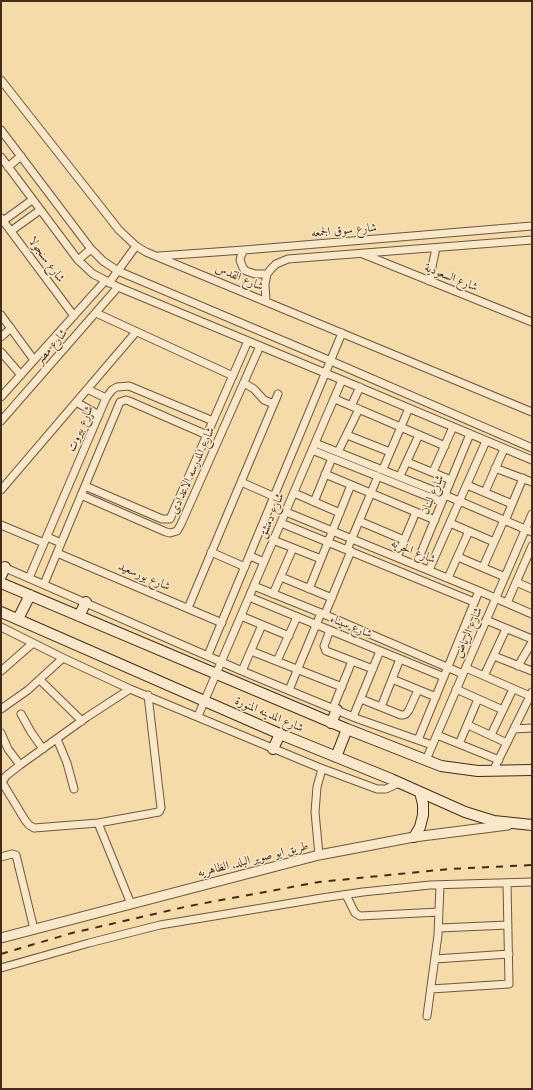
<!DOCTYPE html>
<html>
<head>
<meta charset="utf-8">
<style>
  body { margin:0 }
  #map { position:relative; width:533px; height:1090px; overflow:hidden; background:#f5daaa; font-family:Cardo,serif }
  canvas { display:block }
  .frame { position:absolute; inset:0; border:2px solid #422d1d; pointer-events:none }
</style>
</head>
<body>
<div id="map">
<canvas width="533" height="1090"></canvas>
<div class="frame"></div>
</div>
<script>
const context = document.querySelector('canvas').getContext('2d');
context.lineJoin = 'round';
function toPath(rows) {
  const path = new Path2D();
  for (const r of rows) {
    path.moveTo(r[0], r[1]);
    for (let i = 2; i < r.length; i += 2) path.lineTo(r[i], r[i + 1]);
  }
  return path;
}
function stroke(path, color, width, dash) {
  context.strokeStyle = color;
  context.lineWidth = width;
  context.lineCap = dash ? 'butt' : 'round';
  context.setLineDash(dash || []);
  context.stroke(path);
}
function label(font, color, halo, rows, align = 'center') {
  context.font = font + ' Cardo,Amiri,serif';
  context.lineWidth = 3;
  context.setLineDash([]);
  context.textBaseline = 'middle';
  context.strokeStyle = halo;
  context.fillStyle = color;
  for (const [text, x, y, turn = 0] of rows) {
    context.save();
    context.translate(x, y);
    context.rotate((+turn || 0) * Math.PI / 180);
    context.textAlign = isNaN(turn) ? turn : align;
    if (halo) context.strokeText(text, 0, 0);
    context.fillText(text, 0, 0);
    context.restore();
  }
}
const minor = toPath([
  [1,80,119,230,136,246,146,252,532,412],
  [1,130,91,249,103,261,118,271,331,361,532,448],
  [1,157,78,260,93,274,99,277,118,287,342,380,532,460],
  [8,167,21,156],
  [1,218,74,316],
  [3,221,32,200],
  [11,231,40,210],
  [244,250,241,256,240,260,243,268,246,271,255,274,267,274],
  [363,254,532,322],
  [159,256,244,250,532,226],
  [78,260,91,249],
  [429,281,436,248],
  [109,283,136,246],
  [266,301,265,284,267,274,271,269,276,264,288,259,532,240],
  [96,313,233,376],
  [1,315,34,360],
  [1,337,11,328],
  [1,352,21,375],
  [244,383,254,389,264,400,274,404],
  [87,389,106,398],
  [1,397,105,281],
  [335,399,445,446],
  [76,402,99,415],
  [351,406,360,387],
  [1,421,118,287],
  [347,435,390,452],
  [315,443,445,495,532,532],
  [312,450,442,502],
  [338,452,359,409],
  [407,462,451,480],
  [495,468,532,482],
  [383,469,409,408],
  [433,472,453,427],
  [325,474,435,520],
  [400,476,419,435],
  [241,482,275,497],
  [467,485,512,504],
  [85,486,162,519,170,519,248,341],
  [1,490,136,332],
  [485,492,504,449],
  [294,493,340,513],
  [81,495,166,532,170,533,177,531,181,524,260,346],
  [314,502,332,458],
  [286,512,479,591,532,614],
  [359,521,404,540],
  [505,521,523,478],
  [281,523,474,602],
  [450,523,494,542],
  [1,525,44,543],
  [47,537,61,543],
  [273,540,321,559],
  [347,550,378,476],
  [211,552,245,567],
  [57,553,222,623],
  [250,556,264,562],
  [397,557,416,512],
  [458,557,505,577],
  [416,565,470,434],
  [1,566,242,671,358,719,432,745],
  [483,567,504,520],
  [429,570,486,441],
  [281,577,332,598],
  [29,578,106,398,112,390,117,387,129,386,213,421],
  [448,578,469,531],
  [516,582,532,589],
  [44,584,120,402,126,400,129,401,207,435],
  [254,586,321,613,463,674],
  [309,589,351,485],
  [273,594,293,548],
  [249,597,444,677],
  [507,603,532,546],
  [188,608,278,394],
  [325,614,351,551],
  [241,616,289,636],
  [486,620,532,639],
  [1,627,63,658,130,689,318,767,377,789,386,789,399,783],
  [330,630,324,646,326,651,373,669],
  [251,651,342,687],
  [208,655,342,333],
  [494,656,532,671],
  [277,661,297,617],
  [518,666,532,642],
  [466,668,530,696],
  [1,671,33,643],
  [242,671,262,625],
  [484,676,506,629],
  [392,679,436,697],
  [40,680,82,721],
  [456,689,503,710],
  [289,690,321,613],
  [361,699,401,715,403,715,406,714,409,710,418,690],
  [381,707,400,659],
  [333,708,352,661],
  [1,709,28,690,63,658],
  [21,714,31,732,43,749],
  [198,716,342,380],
  [353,717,380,651],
  [468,725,507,743],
  [514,729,532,728],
  [1,733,8,749,20,765],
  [437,735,499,760],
  [491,735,513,689],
  [57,739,67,763,74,789],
  [418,740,479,591],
  [459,744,478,699],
  [426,760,532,514],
  [493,771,532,692],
  [2,782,25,820,29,825,34,828,98,823,159,812,161,808,148,695],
  [1,784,6,776,20,765,87,717,130,689],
  [98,823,131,904],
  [319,855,315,812,317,787,322,769],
  [1,857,12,854,16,855,34,929],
  [346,895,355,913,360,916,439,912],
  [439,928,508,925],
  [435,959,509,954],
  [1,968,89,943,160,925,322,898,363,892,430,885,532,882],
  [431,989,509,984,507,883],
  [427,1016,438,935,440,885]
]);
const tertiary = toPath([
  [1,938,319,855,414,837,508,825]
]);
const secondary = toPath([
  [1,576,5,567],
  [1,583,347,729,441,766,478,771,532,770],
  [1,612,280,734,391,779,465,812,494,821,532,825],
  [79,616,86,602],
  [18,619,30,595],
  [331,723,337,710],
  [273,749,280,734],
  [336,757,347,729],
  [414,837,420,827,423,815,423,804,420,792]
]);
stroke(minor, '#6f5840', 9);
stroke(tertiary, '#6f5840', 11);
stroke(secondary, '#422d1d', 12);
stroke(minor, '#f8e7c8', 7);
stroke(tertiary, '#f8e7c8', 9);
stroke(secondary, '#f8e7c8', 10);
stroke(toPath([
  [1,954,72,933,189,906,319,882,449,869,532,865]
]), '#422d1d', 2, [7, 7]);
label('12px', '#422d1d', '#f8e7c8', [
  ["شارع سوق الجمعه",344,231,-5],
  ["شارع سنجولا",46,260,54],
  ["شارع القدس",239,278,23],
  ["شارع السعودية",451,278,22],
  ["شارع مصر",52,347,-49],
  ["شارع بيروت",81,429,-67],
  ["شارع المدرسه الاعدادى",193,471,-66],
  ["شارع لبنان",433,495,-67],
  ["شارع دمشق",272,516,-67],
  ["شارع الحريه",413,552,22],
  ["شارع بورسعيد",144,577,23],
  ["شارع سيناء",351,627,22],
  ["شارع الرياض",469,633,-67],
  ["شارع المدينه المنورة",269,715,23],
  ["طريق ابو صوير البلد, الظاهريه",253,860,-14]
]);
</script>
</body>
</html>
